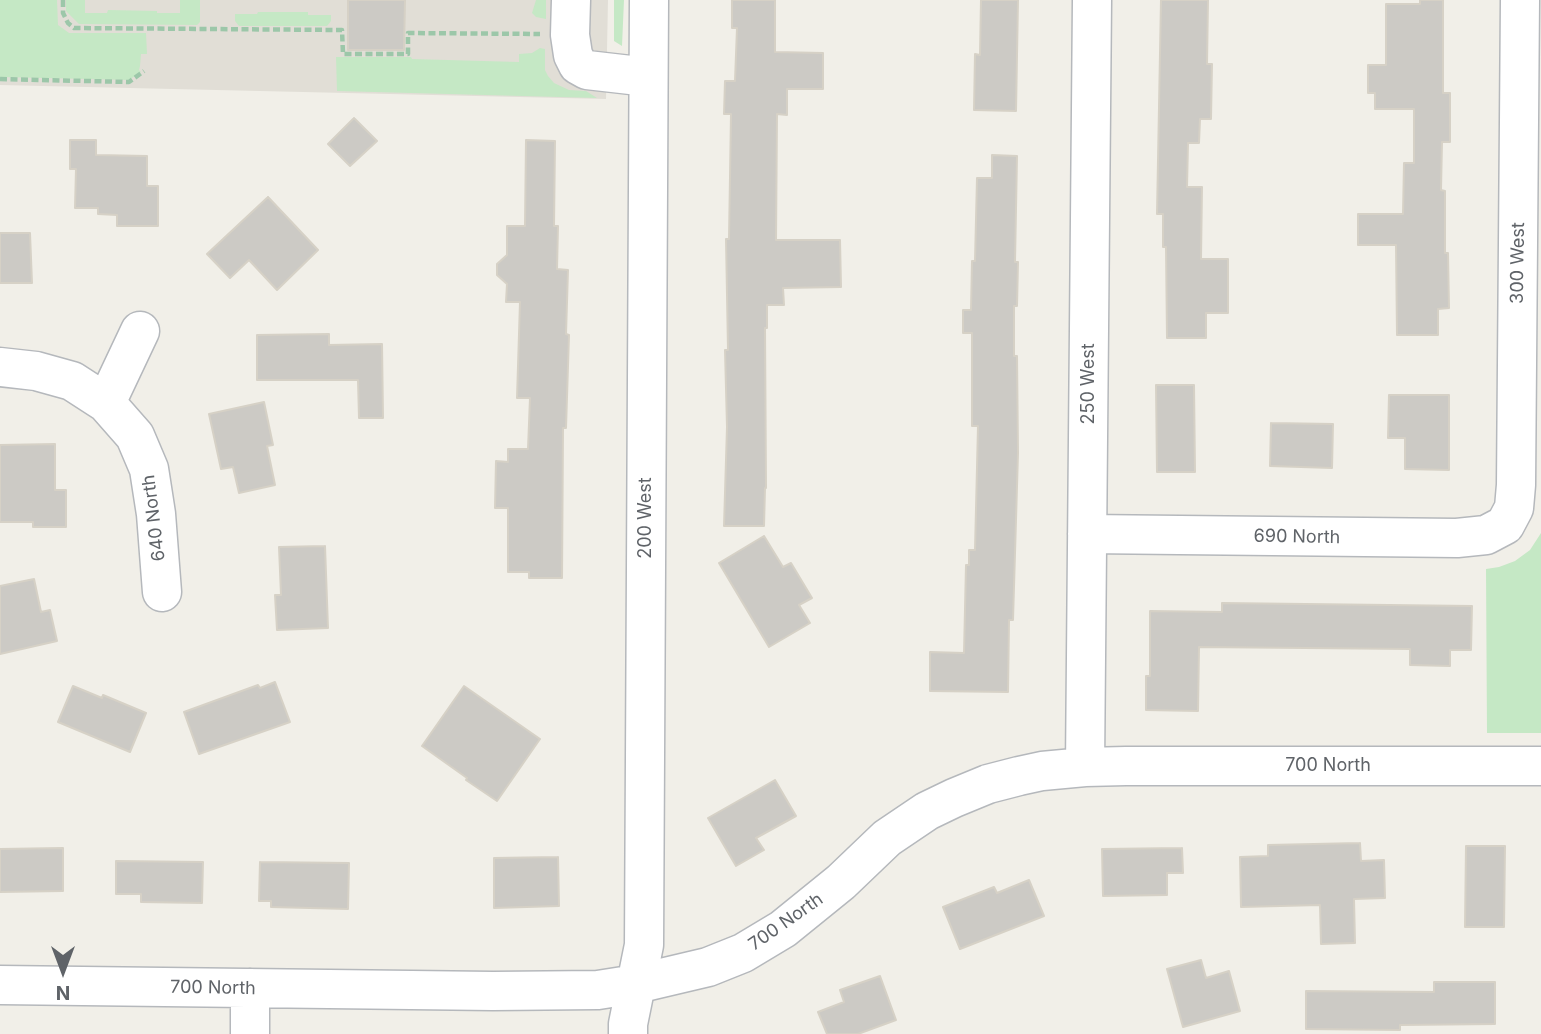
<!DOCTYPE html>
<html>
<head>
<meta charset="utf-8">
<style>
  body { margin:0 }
  #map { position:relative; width:1541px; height:1034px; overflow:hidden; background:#f1efe8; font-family:Inter,sans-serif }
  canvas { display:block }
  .north { position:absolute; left:28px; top:936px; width:70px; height:70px; -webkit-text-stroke:5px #fff; paint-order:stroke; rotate:180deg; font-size:19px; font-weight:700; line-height:28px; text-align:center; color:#5f6368 }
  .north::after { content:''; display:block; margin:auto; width:24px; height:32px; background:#5f6368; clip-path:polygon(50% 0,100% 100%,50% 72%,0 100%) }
</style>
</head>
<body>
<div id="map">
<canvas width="1541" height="1034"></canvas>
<div class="north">N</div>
</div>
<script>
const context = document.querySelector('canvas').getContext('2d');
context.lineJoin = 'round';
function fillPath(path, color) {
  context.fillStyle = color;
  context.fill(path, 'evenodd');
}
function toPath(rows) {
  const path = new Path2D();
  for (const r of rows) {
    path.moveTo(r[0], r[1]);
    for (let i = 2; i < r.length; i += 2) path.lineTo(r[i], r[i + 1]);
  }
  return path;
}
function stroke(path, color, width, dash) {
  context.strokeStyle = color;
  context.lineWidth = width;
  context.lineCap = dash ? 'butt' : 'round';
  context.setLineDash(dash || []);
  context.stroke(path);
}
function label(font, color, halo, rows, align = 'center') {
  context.font = font + ' Inter,sans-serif';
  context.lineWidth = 5;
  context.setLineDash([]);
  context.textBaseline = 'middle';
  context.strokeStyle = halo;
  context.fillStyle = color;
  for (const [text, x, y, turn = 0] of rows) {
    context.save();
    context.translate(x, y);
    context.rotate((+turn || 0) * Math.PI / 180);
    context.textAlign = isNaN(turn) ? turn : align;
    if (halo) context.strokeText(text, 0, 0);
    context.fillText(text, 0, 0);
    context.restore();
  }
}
fillPath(toPath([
  [0,0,608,0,606,99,0,85]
]), '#e1ded6');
fillPath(toPath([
  [0,0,57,0,58,25,69,33,146,33,147,54,141,54,140,66,139,70,141,72,129,80,0,77],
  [66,0,85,0,85,13,107,13,108,10,157,11,157,13,180,13,180,0,200,0,200,22,197,25,79,24,66,11],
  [536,0,546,0,546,19,536,17,532,13],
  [614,0,624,0,622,46,614,41],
  [258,12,308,12,308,15,331,15,331,21,327,26,239,26,235,21,235,14,257,14],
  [540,48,545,49,545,70,548,76,554,83,569,90,586,91,597,98,337,91,336,57,411,57,412,59,519,62,519,54,532,53],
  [1541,533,1541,733,1487,733,1486,569,1499,567,1515,561,1530,550]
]), '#c5e8c5');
const building = toPath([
  [348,0,405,0,404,50,348,50,348,0],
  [732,0,775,0,775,52,823,53,823,89,787,89,787,115,777,114,776,240,840,240,841,287,783,288,784,305,767,305,767,328,765,328,766,488,765,488,764,526,724,526,727,427,725,350,728,350,726,239,729,239,731,114,724,114,725,81,735,81,737,28,732,28,732,0],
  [981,0,1018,0,1016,111,974,110,975,54,980,55,981,0],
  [1161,0,1208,0,1207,64,1212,64,1211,119,1200,119,1199,143,1188,143,1187,187,1202,187,1201,259,1228,259,1228,313,1206,313,1206,338,1167,338,1166,247,1163,247,1163,214,1157,214,1161,0],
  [1420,0,1443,0,1443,93,1450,93,1450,142,1442,142,1441,190,1445,191,1445,253,1448,253,1449,308,1438,309,1438,335,1397,335,1396,245,1358,245,1358,214,1403,214,1404,163,1414,163,1414,109,1375,109,1375,93,1368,93,1368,65,1386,65,1386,4,1420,4,1420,0],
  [354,118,377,141,350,166,328,144,354,118],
  [70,140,96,140,96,155,147,156,147,186,158,186,158,226,117,226,117,215,98,214,98,208,75,208,76,169,70,169,70,140],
  [526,140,555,141,554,226,558,226,557,269,568,270,566,334,569,335,566,428,563,428,562,578,529,578,529,572,508,572,508,508,495,508,496,461,508,462,508,449,528,449,530,398,517,398,520,302,506,302,507,284,497,275,497,264,507,255,507,226,525,226,526,140],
  [992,155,1017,156,1015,262,1018,262,1017,306,1014,306,1014,356,1017,356,1018,453,1013,620,1009,620,1008,692,930,691,930,652,964,653,966,565,969,565,969,550,975,550,978,426,972,426,972,333,963,333,963,310,971,310,972,261,975,261,977,178,992,178,992,155],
  [268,197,318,250,277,290,249,260,230,278,207,254,268,197],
  [0,233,30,233,32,283,0,283,0,233],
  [329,334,329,345,382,344,383,418,359,418,358,380,257,380,257,335,329,334],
  [1156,385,1194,385,1195,472,1157,472,1156,385],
  [1389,395,1449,395,1449,470,1405,469,1405,438,1388,438,1389,395],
  [264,402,273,445,267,446,275,485,239,493,233,467,221,469,209,414,264,402],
  [1271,423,1333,424,1332,468,1270,466,1271,423],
  [55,444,55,490,66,490,66,527,33,527,33,522,0,522,0,445,55,444],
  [764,536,783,567,791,563,812,598,799,605,810,623,769,647,719,563,764,536],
  [325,546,328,628,277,630,275,595,281,595,279,547,325,546],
  [34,579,41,612,50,610,57,641,0,654,0,586,34,579],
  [1222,603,1472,606,1471,650,1450,650,1450,666,1410,665,1410,649,1199,647,1198,711,1146,710,1146,676,1150,676,1150,611,1222,612,1222,603],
  [275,682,290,722,199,754,184,712,258,685,260,688,275,682],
  [73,686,102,698,103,695,146,713,130,752,58,722,73,686],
  [464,686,540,739,497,801,466,780,467,778,422,746,464,686],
  [775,780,796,816,756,838,764,850,736,866,708,818,775,780],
  [1360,843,1361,861,1384,860,1385,898,1354,899,1355,943,1321,944,1320,905,1241,907,1240,857,1268,856,1268,845,1360,843],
  [1466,846,1505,846,1504,927,1465,927,1466,846],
  [63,848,63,891,0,892,0,849,63,848],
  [1182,848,1183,873,1167,873,1167,895,1103,896,1102,849,1182,848],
  [558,857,559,906,494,908,494,858,558,857],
  [116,861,203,862,202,903,141,902,141,894,116,894,116,861],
  [260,862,349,863,348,909,271,907,271,901,259,901,260,862],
  [1029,880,1044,916,960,949,943,907,994,887,997,893,1029,880],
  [1201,960,1206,978,1229,971,1240,1011,1183,1027,1167,969,1201,960],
  [880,976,896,1020,858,1034,827,1034,818,1012,844,1002,840,990,880,976],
  [1434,982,1495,982,1495,1024,1400,1025,1400,1030,1306,1029,1306,991,1434,992,1434,982]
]);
fillPath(building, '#cccac5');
stroke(building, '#d6d1c6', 2);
const minor = toPath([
  [571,0,570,35,573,55,578,65,587,70,648,77],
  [0,367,36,371,72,381,106,403,135,436,149,469,156,514,162,592],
  [106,403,140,331],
  [1087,534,1457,538,1486,535,1505,525,1514,508,1516,485,1520,0],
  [1085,767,1092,0],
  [0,985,493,991,598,990,636,984,708,967,743,953,783,929,841,882,887,838,927,811,954,798,988,784,1019,776,1042,771,1085,767,1126,766,1541,766],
  [250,988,250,1034],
  [628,1034,628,1024,644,945,649,0]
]);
stroke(minor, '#b5b8bc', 41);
stroke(toPath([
  [63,0,63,13,68,23,74,28,342,30,343,54,408,54,408,33,540,34],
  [0,79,129,82,144,71]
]), '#9cc7a9', 4.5, [7, 3.5]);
stroke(minor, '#fff', 38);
label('18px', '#5f6368', '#fff', [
  ["300 West",1518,263,-89],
  ["250 West",1089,384,-90],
  ["640 North",154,518,-97],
  ["200 West",646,518,-90],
  ["690 North",1297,537,1],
  ["700 North",1328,766],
  ["700 North",786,922,-35],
  ["700 North",213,988,1]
]);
</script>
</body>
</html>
